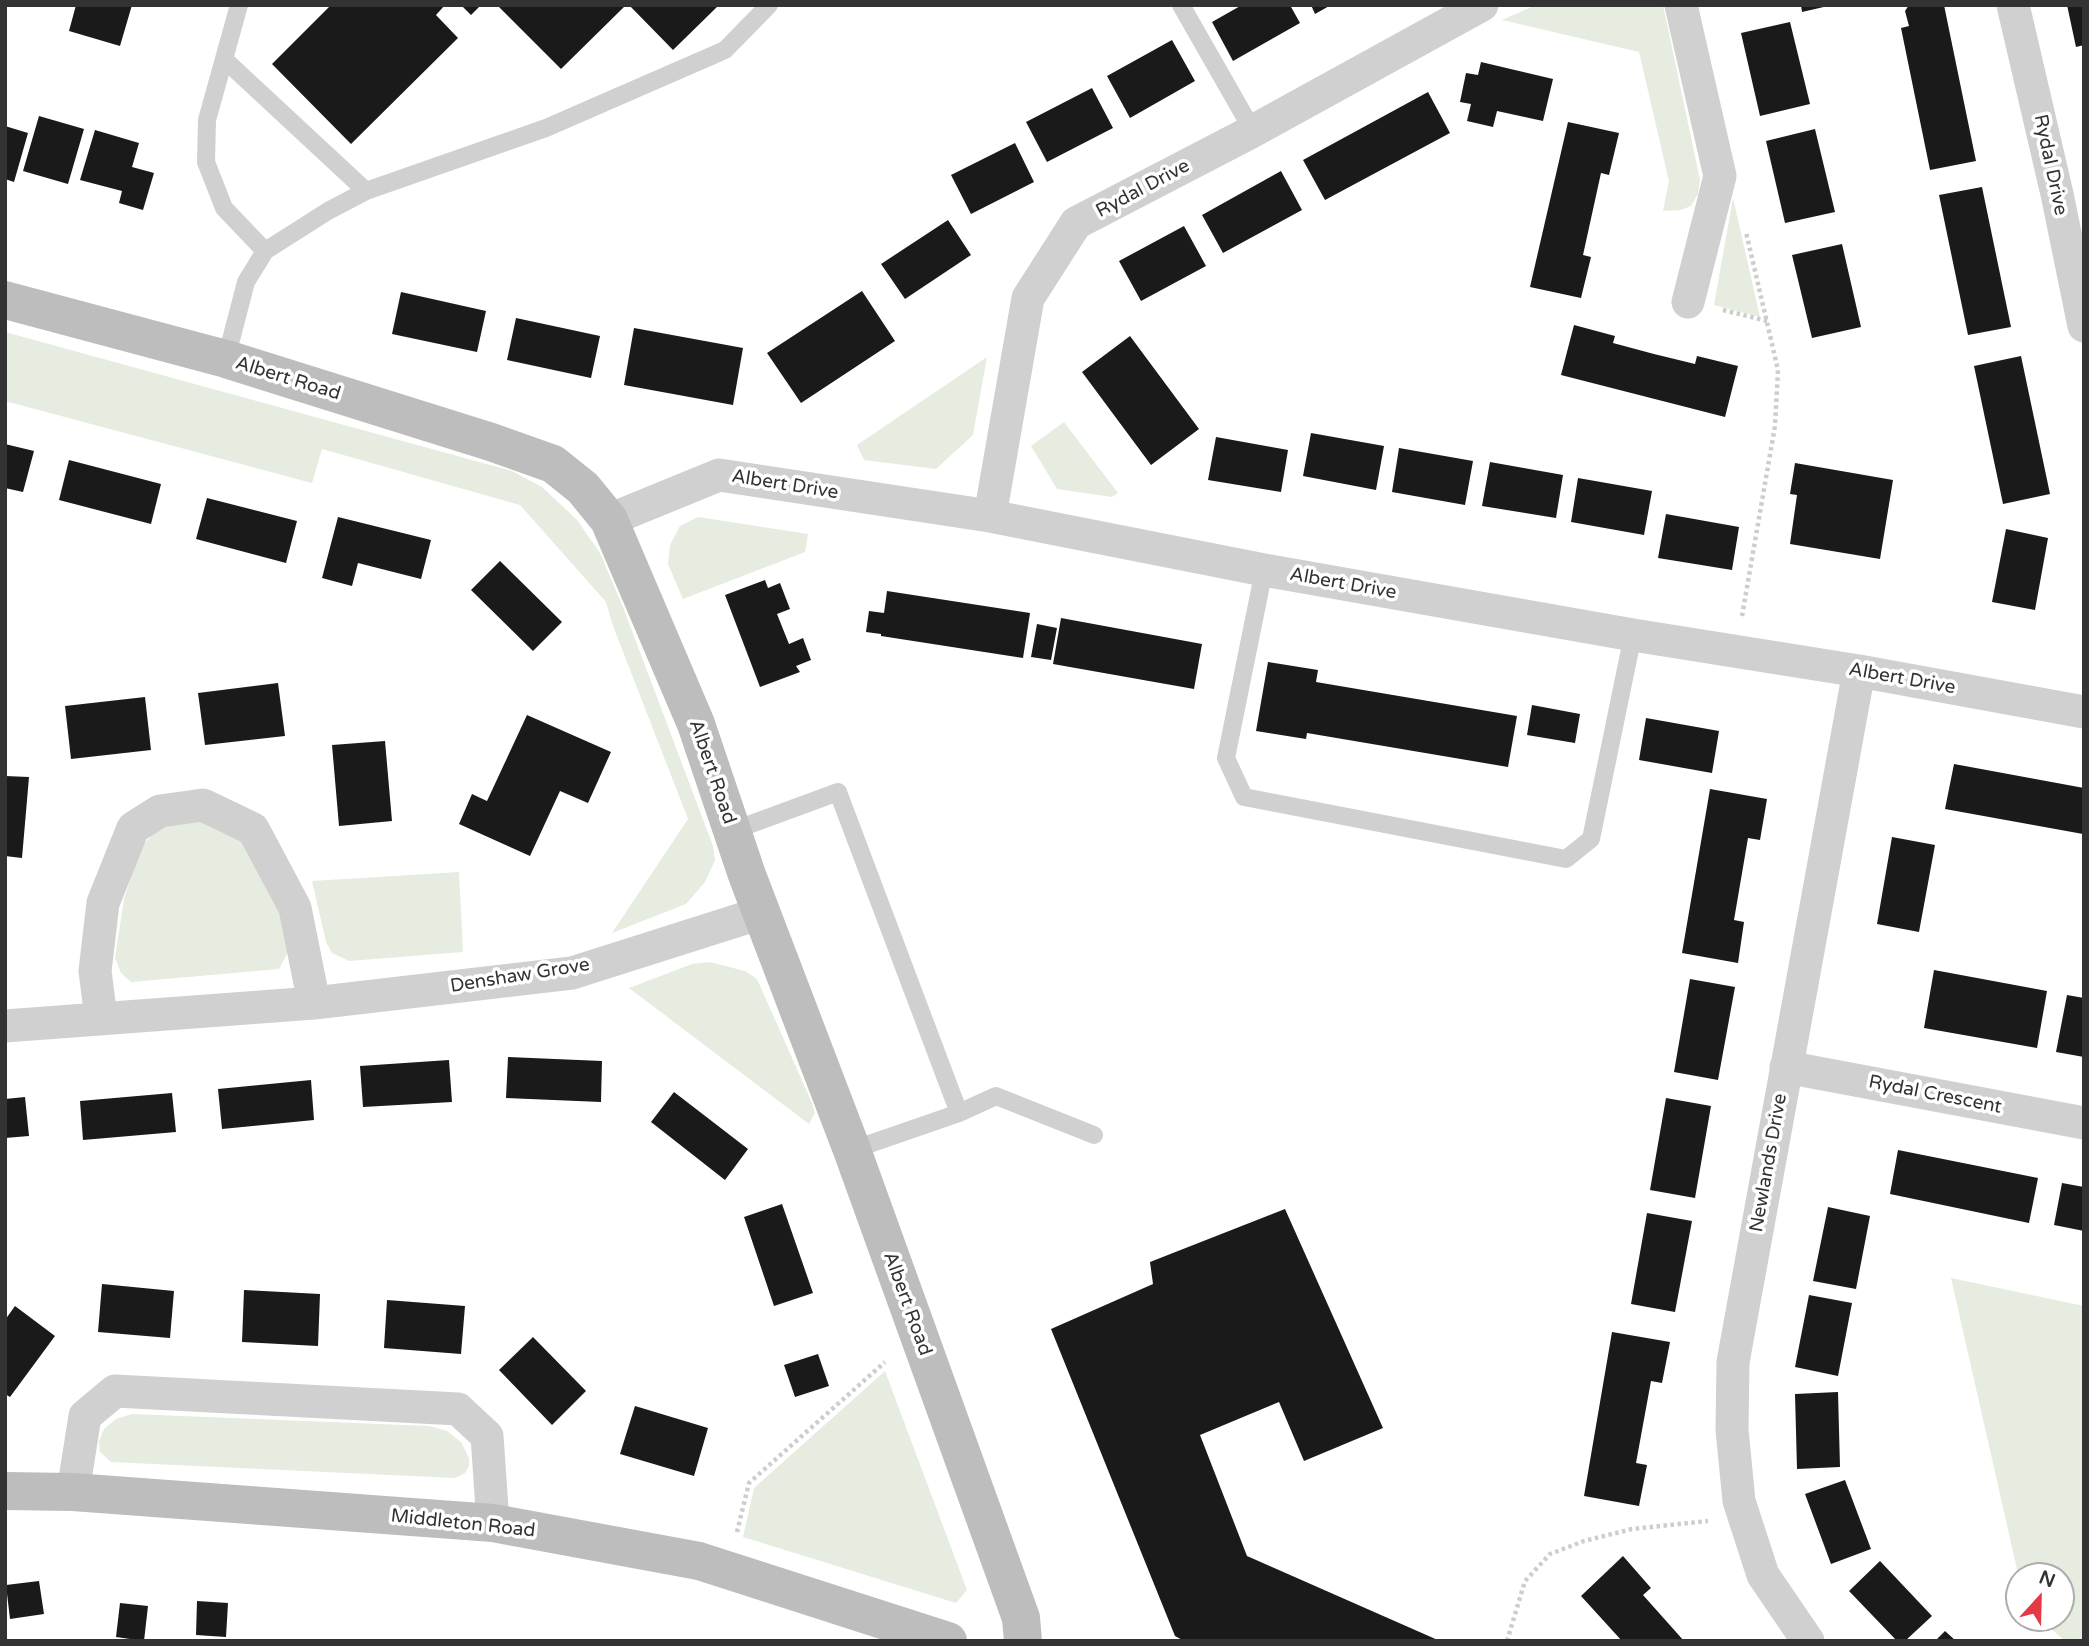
<!DOCTYPE html>
<html>
<head>
<meta charset="utf-8">
<style>
  body { margin:0 }
  #map { position:relative; width:2089px; height:1646px; overflow:hidden; background:#fff; font-family:"Varela Round",sans-serif }
  canvas { display:block }
  .frame { position:absolute; inset:0; border:7px solid #333; pointer-events:none }
  .north { position:absolute; left:2005px; top:1562px; width:70px; height:70px; box-sizing:border-box; background:#fff; border:2px solid #adadad; border-radius:50%; rotate:22deg; font-size:19px; font-weight:700; line-height:28px; text-align:center; color:#333 }
  .north::after { content:''; display:block; margin:auto; width:24px; height:32px; background:#e63946; clip-path:polygon(50% 0,100% 100%,50% 72%,0 100%) }
</style>
</head>
<body>
<div id="map">
<canvas width="2089" height="1646"></canvas>
<div class="frame"></div>
<div class="north">N</div>
</div>
<script>
const context = document.querySelector('canvas').getContext('2d');
context.lineJoin = 'round';
function fillPath(path, color) {
  context.fillStyle = color;
  context.fill(path, 'evenodd');
}
function toPath(rows) {
  const path = new Path2D();
  for (const r of rows) {
    path.moveTo(r[0], r[1]);
    for (let i = 2; i < r.length; i += 2) path.lineTo(r[i], r[i + 1]);
  }
  return path;
}
function stroke(path, color, width, dash) {
  context.strokeStyle = color;
  context.lineWidth = width;
  context.lineCap = dash ? 'butt' : 'round';
  context.setLineDash(dash || []);
  context.stroke(path);
}
function label(font, color, halo, rows, align = 'center') {
  context.font = font + ' "Varela Round",sans-serif';
  context.lineWidth = 7;
  context.setLineDash([]);
  context.textBaseline = 'middle';
  context.strokeStyle = halo;
  context.fillStyle = color;
  for (const [text, x, y, turn = 0] of rows) {
    context.save();
    context.translate(x, y);
    context.rotate((+turn || 0) * Math.PI / 180);
    context.textAlign = isNaN(turn) ? turn : align;
    if (halo) context.strokeText(text, 0, 0);
    context.fillText(text, 0, 0);
    context.restore();
  }
}
fillPath(toPath([
  [1536,5,1663,5,1700,180,1698,194,1691,206,1681,210,1663,211,1669,181,1639,52,1502,20],
  [1733,198,1760,317,1714,305],
  [5,332,512,471,542,487,577,520,600,553,623,607,713,846,715,860,705,882,686,904,612,933,688,819,613,626,606,602,520,505,322,449,312,483,5,401],
  [987,357,973,435,936,469,864,460,857,445],
  [1064,422,1118,493,1112,497,1057,489,1031,446],
  [698,517,808,534,805,552,683,599,668,564,670,545,680,526],
  [205,819,246,837,288,930,288,952,279,969,131,982,121,973,115,958,124,899,141,847,155,832,172,821],
  [459,872,463,952,349,961,332,953,326,942,312,881],
  [710,962,745,971,757,979,812,1103,815,1113,809,1124,629,988,692,964],
  [1951,1278,2084,1306,2084,1641,2065,1641,2039,1618,2061,1618,2061,1576,2019,1576,2019,1578],
  [885,1371,967,1590,956,1603,743,1537,754,1488],
  [132,1414,429,1426,447,1431,461,1442,469,1458,469,1466,465,1473,455,1478,111,1462,100,1452,99,1441,104,1429,116,1419]
]), '#e6ecdf');
fillPath(toPath([
  [76,5,132,5,120,46,69,31],
  [331,5,445,5,436,15,458,38,351,144,272,64],
  [461,5,481,5,471,15],
  [497,5,626,5,561,69],
  [629,5,719,5,673,50],
  [1242,5,1290,5,1300,23,1233,61,1212,22],
  [1311,5,1331,5,1315,14],
  [1801,5,1828,5,1828,6,1802,12],
  [1909,5,1944,5,1976,161,1930,170,1901,28,1909,26,1905,11],
  [2067,5,2084,5,2084,45,2076,47],
  [1790,22,1810,104,1760,116,1741,33],
  [1172,40,1195,81,1130,118,1107,76],
  [1481,62,1553,79,1543,121,1497,111,1493,127,1467,121,1471,104,1460,102,1466,73,1478,75],
  [1092,88,1113,128,1047,162,1026,122],
  [1428,92,1450,133,1325,200,1303,160],
  [39,116,84,129,68,184,23,171],
  [1568,122,1619,133,1609,175,1601,173,1583,255,1591,257,1581,298,1530,287],
  [5,126,28,133,14,182,5,179],
  [1815,129,1835,212,1785,223,1766,141],
  [95,130,139,143,132,167,154,173,143,210,119,203,122,191,80,180],
  [1015,143,1034,182,971,214,951,175],
  [1281,171,1302,210,1223,253,1202,215],
  [1982,187,2011,327,1968,335,1939,195],
  [948,220,971,255,905,299,881,264],
  [1184,226,1206,266,1141,301,1119,261],
  [1842,244,1861,327,1812,338,1792,255],
  [862,291,895,341,801,403,767,353],
  [401,292,486,311,477,352,392,334],
  [516,318,600,336,591,378,507,360],
  [1574,325,1615,336,1613,343,1654,354,1695,364,1697,356,1738,366,1725,417,1561,375],
  [634,328,743,348,733,405,624,385],
  [1130,336,1199,429,1151,465,1082,372],
  [2021,356,2050,494,2003,504,1974,366],
  [1311,433,1384,446,1376,490,1303,476],
  [1216,437,1288,450,1281,492,1208,480],
  [5,444,34,451,23,492,5,488],
  [1399,448,1473,461,1465,505,1392,492],
  [69,460,161,484,151,524,59,500],
  [1490,462,1563,475,1556,518,1482,506],
  [1795,463,1893,480,1880,559,1790,544,1797,495,1790,494],
  [1578,478,1652,491,1644,535,1571,522],
  [207,498,297,521,286,563,196,539],
  [1666,514,1739,527,1732,570,1658,558],
  [338,517,431,540,421,579,358,563,352,586,322,578],
  [2006,529,2048,538,2035,610,1992,602],
  [500,561,562,622,533,651,471,590],
  [765,580,768,588,780,583,790,609,777,614,789,644,803,638,811,660,796,666,800,672,760,687,725,595],
  [887,591,1030,613,1023,658,881,636,881,634,866,632,869,611,884,613],
  [1061,618,1202,644,1194,689,1053,664],
  [1037,624,1057,628,1051,660,1031,657],
  [1268,662,1318,670,1316,682,1517,716,1508,767,1307,733,1306,739,1256,731],
  [278,683,285,736,205,745,198,693],
  [145,697,151,750,71,759,65,706],
  [1532,705,1580,714,1575,743,1527,735],
  [527,715,611,752,588,803,560,791,530,856,459,824,472,794,487,801],
  [1646,718,1719,731,1712,773,1639,760],
  [385,741,392,821,339,826,332,745],
  [1954,764,2084,788,2083,834,1945,809],
  [5,776,29,777,22,858,5,856],
  [1710,789,1767,799,1760,840,1748,838,1734,920,1744,922,1738,963,1682,953],
  [1892,837,1935,845,1919,932,1877,924],
  [1934,970,2047,991,2037,1048,1924,1028],
  [1690,979,1735,987,1718,1080,1674,1072],
  [2067,995,2084,998,2084,1057,2056,1052],
  [508,1057,602,1061,601,1102,506,1098],
  [449,1060,452,1102,363,1107,360,1066],
  [311,1080,314,1120,222,1129,218,1089],
  [674,1092,748,1149,725,1180,651,1122],
  [172,1093,176,1132,83,1140,80,1101],
  [25,1097,29,1136,5,1138,5,1099],
  [1666,1098,1711,1106,1695,1198,1650,1190],
  [1898,1150,2038,1178,2029,1223,1890,1194],
  [2062,1183,2084,1187,2084,1231,2054,1225],
  [782,1204,813,1293,774,1306,744,1217],
  [1828,1207,1870,1216,1856,1289,1813,1281],
  [1285,1209,1383,1428,1304,1461,1279,1402,1200,1435,1247,1556,1440,1641,1184,1641,1175,1636,1051,1329,1153,1284,1150,1262],
  [1647,1213,1692,1221,1675,1312,1631,1304],
  [102,1284,174,1291,170,1338,98,1332],
  [244,1290,320,1294,318,1346,242,1342],
  [1809,1295,1852,1303,1838,1376,1795,1367],
  [387,1300,465,1306,461,1354,384,1348],
  [15,1306,55,1336,10,1397,5,1394,5,1320],
  [1612,1332,1670,1342,1662,1383,1651,1381,1636,1463,1647,1465,1639,1506,1584,1496],
  [533,1337,586,1391,552,1425,499,1370],
  [818,1354,829,1386,795,1397,784,1365],
  [1838,1392,1840,1467,1797,1469,1795,1394],
  [635,1406,708,1428,694,1476,620,1454],
  [1845,1480,1871,1549,1831,1564,1805,1494],
  [1623,1556,1651,1588,1643,1595,1684,1641,1622,1641,1581,1596],
  [1880,1561,1932,1616,1905,1641,1897,1641,1849,1591],
  [39,1581,44,1614,10,1619,6,1585],
  [197,1601,228,1603,226,1637,196,1635],
  [120,1603,148,1606,144,1641,116,1637],
  [1945,1631,1956,1641,1935,1641]
]), '#1a1a1a');
stroke(toPath([
  [1723,310,1767,321],
  [1742,616,1775,426,1778,370,1746,232],
  [737,1532,749,1483,885,1362],
  [1507,1641,1525,1581,1550,1554,1584,1541,1632,1529,1708,1521]
]), '#cdcdcd', 4.5, [3.5, 3.5]);
stroke(toPath([
  [239,5,207,120,206,162,224,208,265,251],
  [1181,5,1253,131],
  [225,60,366,191],
  [226,359,246,282,265,251,328,211,366,191,546,128,725,50,769,5],
  [1264,570,1226,758,1244,797,1566,859,1591,839,1633,635],
  [732,831,838,792,959,1113,852,1150],
  [959,1113,996,1096,1094,1135]
]), '#d0d0d0', 18);
stroke(toPath([
  [1681,5,1720,176,1688,302],
  [2013,5,2057,194,2084,326],
  [990,516,1028,298,1076,223,1253,131,1482,5],
  [609,520,719,475,990,516,1264,570,1633,635,1859,671,2084,712],
  [101,1018,95,971,103,903,133,828,160,811,203,805,253,829,295,908,314,1003],
  [5,1026,314,1003,572,973,761,913],
  [1786,1067,2084,1123],
  [73,1492,85,1416,115,1391,458,1409,487,1436,493,1523],
  [1808,1641,1763,1575,1739,1501,1732,1430,1733,1362,1859,671]
]), '#d0d0d0', 33);
stroke(toPath([
  [5,300,226,359,491,442,553,464,583,488,609,520,696,724,747,875,852,1150,1021,1618,1023,1641],
  [5,1491,73,1492,493,1523,699,1561,948,1641]
]), '#bdbdbd', 38);
label('19px', '#333', '#fff', [
  ["Rydal Drive",2050,165,78],
  ["Rydal Drive",1143,189,-28],
  ["Albert Road",288,379,17],
  ["Albert Drive",785,485,9],
  ["Albert Drive",1343,584,10],
  ["Albert Drive",1902,679,10],
  ["Albert Road",712,772,71],
  ["Denshaw Grove",520,976,-9],
  ["Rydal Crescent",1935,1095,11],
  ["Newlands Drive",1769,1163,-80],
  ["Albert Road",907,1304,70],
  ["Middleton Road",463,1524,6]
]);
</script>
</body>
</html>
